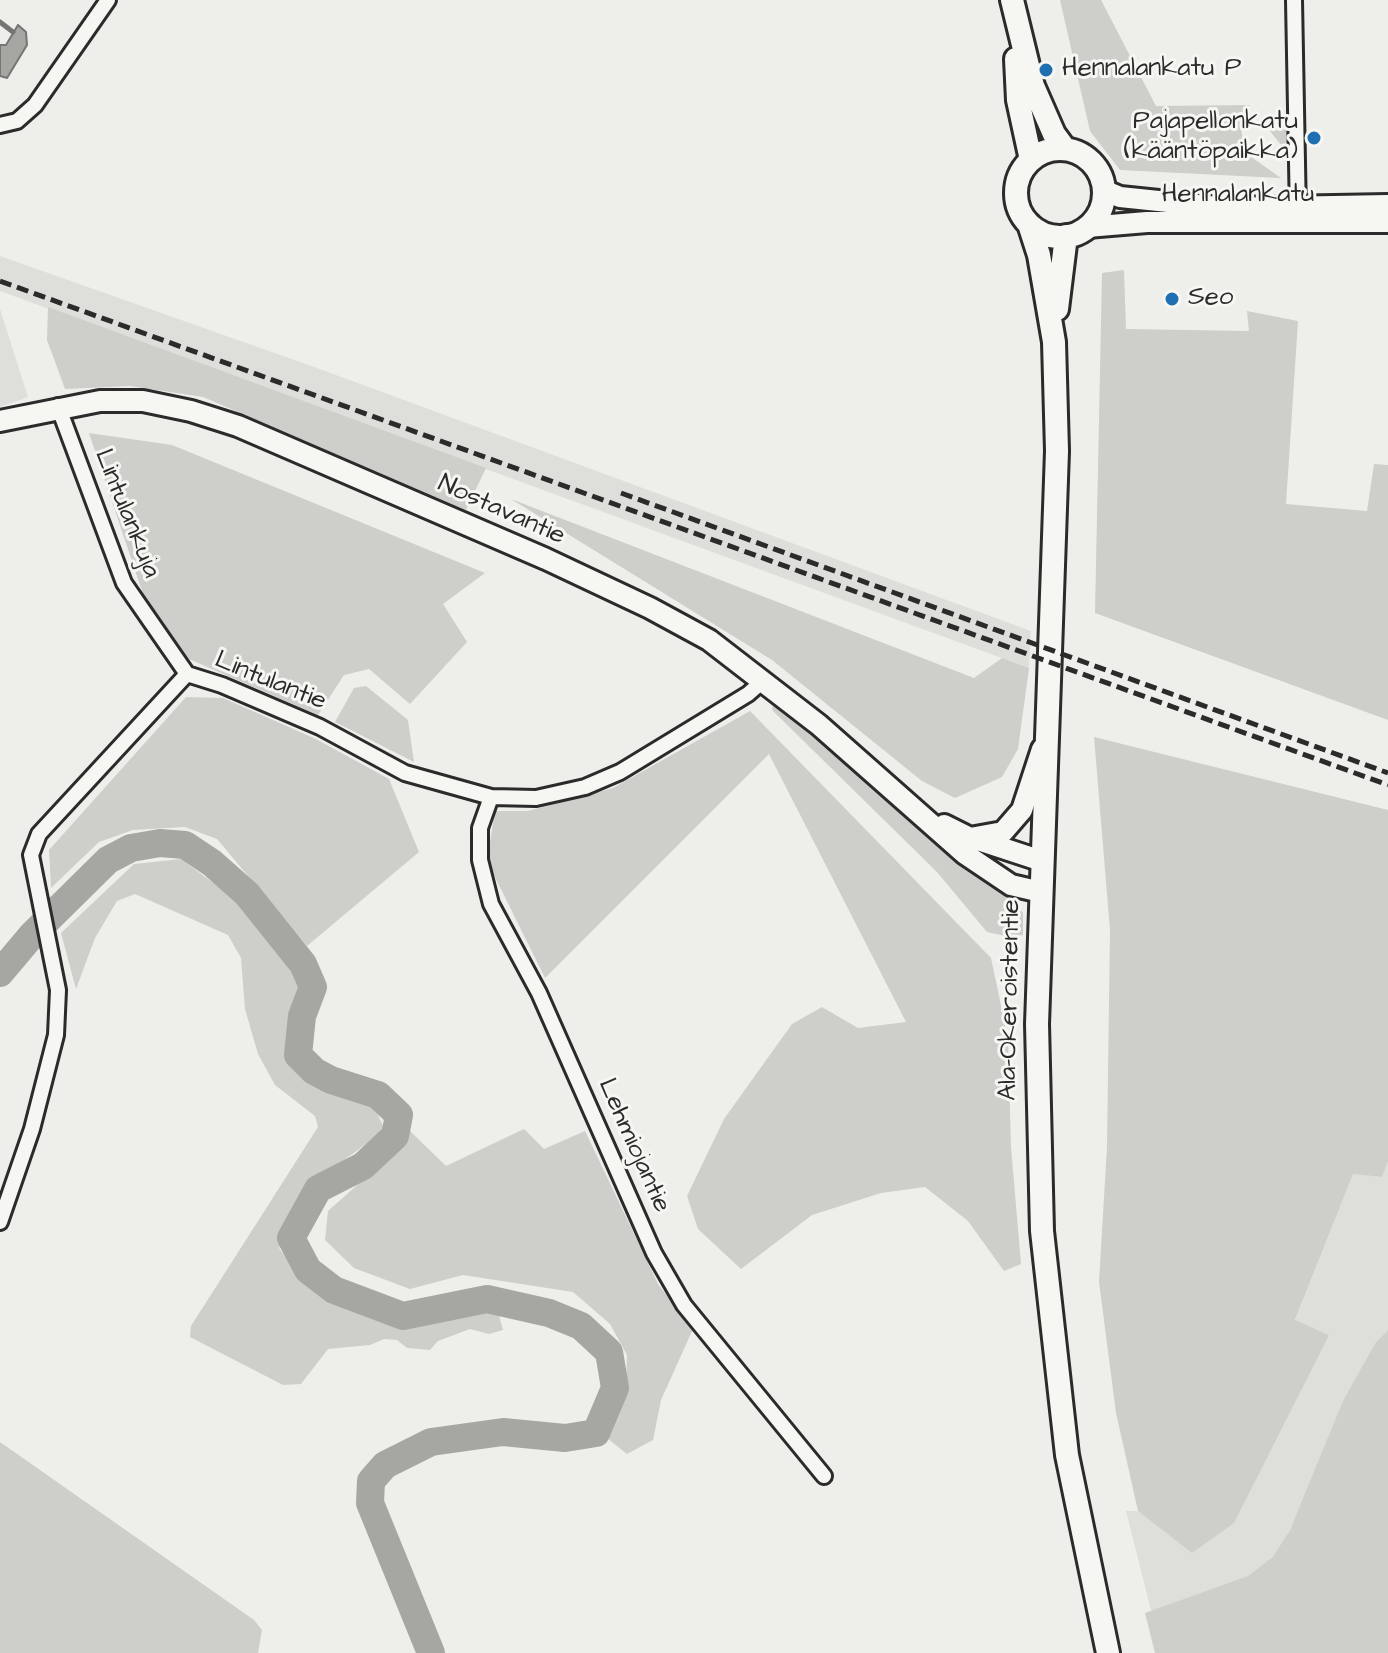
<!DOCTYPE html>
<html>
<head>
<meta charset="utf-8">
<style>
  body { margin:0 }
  canvas { display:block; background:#eeeeea }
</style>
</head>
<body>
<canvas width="1388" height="1653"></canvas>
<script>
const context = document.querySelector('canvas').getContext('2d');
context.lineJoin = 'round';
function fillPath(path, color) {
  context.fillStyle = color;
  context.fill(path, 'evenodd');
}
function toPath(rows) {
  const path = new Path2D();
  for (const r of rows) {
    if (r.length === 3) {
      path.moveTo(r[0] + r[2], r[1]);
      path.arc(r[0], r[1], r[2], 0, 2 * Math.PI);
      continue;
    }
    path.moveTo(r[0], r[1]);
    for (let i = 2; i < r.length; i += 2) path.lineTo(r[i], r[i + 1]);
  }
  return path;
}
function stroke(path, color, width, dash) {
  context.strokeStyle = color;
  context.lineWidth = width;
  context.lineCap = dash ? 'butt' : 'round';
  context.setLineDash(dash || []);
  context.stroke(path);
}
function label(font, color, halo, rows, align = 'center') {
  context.font = font + ' "Architects Daughter",sans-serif';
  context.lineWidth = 6;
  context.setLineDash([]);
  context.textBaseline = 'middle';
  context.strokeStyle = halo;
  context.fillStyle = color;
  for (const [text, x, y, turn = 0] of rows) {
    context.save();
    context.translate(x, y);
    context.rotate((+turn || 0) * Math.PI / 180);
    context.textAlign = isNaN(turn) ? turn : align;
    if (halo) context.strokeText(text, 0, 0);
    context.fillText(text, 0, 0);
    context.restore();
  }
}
fillPath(toPath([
  [0,256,317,368,1031,631,1029,668,0,291],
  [0,309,28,397,0,407],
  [1388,1161,1388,1330,1376,1342,1278,1555,1248,1576,1152,1614,1126,1511,1138,1511,1192,1552,1329,1335,1295,1321,1353,1174,1382,1177]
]), '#dededb');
fillPath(toPath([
  [1060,0,1101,0,1156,106,1250,105,1241,126,1244,152,1281,178,1120,170,1090,131],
  [1279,124,1289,132,1288,149,1285,150,1270,131,1273,125],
  [1124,270,1126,329,1249,331,1247,311,1298,321,1286,504,1367,511,1374,464,1388,465,1388,720,1095,613,1102,273],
  [48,307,486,468,466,510,203,397,130,386,65,389,47,340],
  [89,433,172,445,485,573,443,604,467,642,410,704,369,669,344,675,318,715,189,659,145,600],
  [511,499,974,678,1002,658,1029,668,1018,749,1002,777,955,798,922,781,772,660],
  [366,686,408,720,414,762,335,722,354,688],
  [186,697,223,698,316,739,389,779,419,852,307,946,217,839,185,827,133,830,99,842,51,888,49,850],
  [773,704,785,709,857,775,1005,892,1023,913,1023,935,1010,937,987,932,937,872,772,710],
  [750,711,991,958,1008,1039,1011,1147,1021,1264,1004,1271,968,1221,925,1187,881,1193,812,1215,741,1269,698,1229,687,1196,724,1119,792,1024,822,1007,858,1028,906,1022,769,754,545,978,487,861,495,811,528,811,613,788],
  [1094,737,1388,810,1388,1161,1382,1177,1353,1174,1295,1320,1329,1335,1234,1523,1192,1553,1138,1511,1116,1413,1099,1282,1107,1147,1110,930],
  [181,859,239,902,293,973,300,988,291,1007,288,1057,308,1082,372,1102,385,1130,317,1180,279,1248,294,1269,336,1303,397,1323,497,1308,503,1330,489,1334,470,1329,438,1341,430,1350,407,1348,397,1340,384,1339,370,1345,328,1349,301,1384,283,1385,190,1337,191,1326,318,1127,315,1116,275,1085,258,1054,245,1009,241,958,228,935,135,894,117,901,95,938,76,989,61,933,134,864],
  [524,1129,544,1149,585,1131,658,1284,693,1329,661,1400,653,1440,627,1454,607,1438,626,1389,627,1355,610,1324,573,1292,463,1275,410,1289,354,1268,325,1240,328,1211,392,1154,409,1130,446,1166],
  [1388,1330,1388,1653,1155,1653,1145,1613,1248,1576,1273,1557,1290,1530,1343,1401,1376,1342],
  [0,1442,254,1620,262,1630,258,1653,0,1653]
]), '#cececa');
const water = toPath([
  [18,25,26,32,27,45,7,78,0,76,0,45,6,45,18,25]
]);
fillPath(water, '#a6a6a3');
stroke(water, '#757573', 2);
stroke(toPath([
  [0,22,13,32]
]), '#757573', 5);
stroke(toPath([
  [0,973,32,935,108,860,131,848,160,843,185,845,212,863,247,894,303,964,313,987,302,1016,298,1055,314,1071,331,1080,378,1095,399,1115,395,1136,363,1166,318,1189,291,1238,308,1270,334,1290,403,1316,487,1299,549,1313,581,1326,609,1352,615,1388,596,1433,565,1438,503,1432,431,1442,385,1465,371,1481,370,1503,431,1653]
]), '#a6a6a3', 28);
const street = toPath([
  [1294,0,1298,216],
  [0,125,17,121,35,105,108,0],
  [58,406,124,583,187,674],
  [491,797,480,828,480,860,491,904,539,993,654,1253,684,1305,824,1476],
  [0,1222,32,1129,56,1035,58,990,31,855,39,834,187,674,222,685,320,727,405,773,491,797,536,798,585,787,620,772,748,694,764,680]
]);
const secondary = toPath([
  [1103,190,1120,197,1226,208,1388,205],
  [1087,227,1147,222,1388,222],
  [0,421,100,401,143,401,191,411,238,426,546,559,650,608,709,640,819,725,965,854,1011,885,1041,892],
  [944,825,970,838,1003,832,1022,810,1042,749],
  [978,840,1042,861]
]);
const primary = toPath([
  [1012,0,1033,86,1054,134,1065,149],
  [1016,59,1018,100,1031,160],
  [1060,193,44],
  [1029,224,1039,255,1054,342,1057,451,1037,1024,1042,1231,1067,1455,1108,1653],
  [1057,309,1066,236]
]);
stroke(street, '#2b2b2b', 20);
stroke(secondary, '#2b2b2b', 26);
stroke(primary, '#2b2b2b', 28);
stroke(street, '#f6f6f2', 14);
stroke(secondary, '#f6f6f2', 20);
stroke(primary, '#f6f6f2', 22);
stroke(toPath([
  [0,281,1388,785],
  [621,493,1388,773]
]), '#2b2b2b', 5, [12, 6]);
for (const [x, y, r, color] of [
  [1046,70,8,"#1f6fb2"],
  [1314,138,8,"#1f6fb2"],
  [1172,299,8,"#1f6fb2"]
]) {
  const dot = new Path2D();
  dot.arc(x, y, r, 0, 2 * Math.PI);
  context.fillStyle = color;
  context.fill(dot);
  stroke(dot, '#f6f6f2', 3);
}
label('26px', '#2b2b2b', '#f6f6f2', [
  ["Hennalankatu P",1062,70],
  ["Pajapellonkatu",1298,123,"right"],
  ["(kääntöpaikka)",1298,153,"right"],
  ["Seo",1188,299]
], 'left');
label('26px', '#2b2b2b', '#f6f6f2', [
  ["Hennalankatu",1238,196],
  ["Nostavantie",501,511,24],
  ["Lintulankuja",126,514,68],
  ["Lintulantie",270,682,22],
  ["Ala-Okeroistentie",1011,1000,-89],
  ["Lehmiojantie",633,1146,66]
]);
</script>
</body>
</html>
